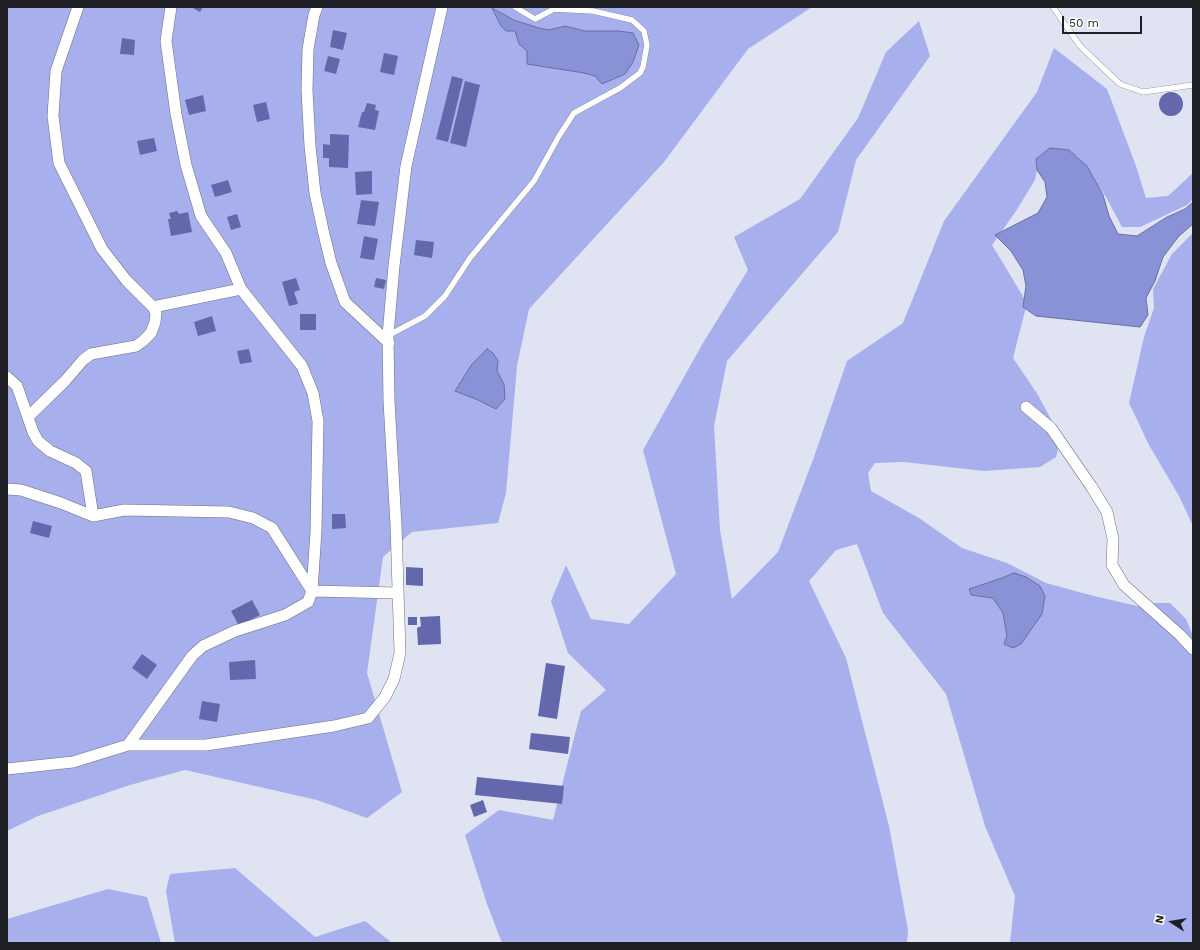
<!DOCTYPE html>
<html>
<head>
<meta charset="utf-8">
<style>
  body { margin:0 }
  #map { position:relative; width:1200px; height:950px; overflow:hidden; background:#e0e3f1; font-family:"Work Sans",sans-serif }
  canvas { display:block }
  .frame { position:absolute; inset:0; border:8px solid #1f2025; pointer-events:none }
  .north { position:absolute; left:1152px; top:902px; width:40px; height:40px; -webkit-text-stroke:3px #fff; paint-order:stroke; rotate:282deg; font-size:11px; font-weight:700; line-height:16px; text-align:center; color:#1f2025 }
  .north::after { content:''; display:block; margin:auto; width:14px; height:18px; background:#1f2025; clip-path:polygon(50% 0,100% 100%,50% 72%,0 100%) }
  .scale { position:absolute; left:1062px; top:16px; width:80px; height:18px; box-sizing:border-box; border:2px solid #1f2025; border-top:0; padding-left:5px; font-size:12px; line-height:14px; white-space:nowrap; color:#1f2025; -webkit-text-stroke:3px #fff; paint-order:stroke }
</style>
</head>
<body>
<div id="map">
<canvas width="1200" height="950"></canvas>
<div class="frame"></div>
<div class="north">N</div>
<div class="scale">50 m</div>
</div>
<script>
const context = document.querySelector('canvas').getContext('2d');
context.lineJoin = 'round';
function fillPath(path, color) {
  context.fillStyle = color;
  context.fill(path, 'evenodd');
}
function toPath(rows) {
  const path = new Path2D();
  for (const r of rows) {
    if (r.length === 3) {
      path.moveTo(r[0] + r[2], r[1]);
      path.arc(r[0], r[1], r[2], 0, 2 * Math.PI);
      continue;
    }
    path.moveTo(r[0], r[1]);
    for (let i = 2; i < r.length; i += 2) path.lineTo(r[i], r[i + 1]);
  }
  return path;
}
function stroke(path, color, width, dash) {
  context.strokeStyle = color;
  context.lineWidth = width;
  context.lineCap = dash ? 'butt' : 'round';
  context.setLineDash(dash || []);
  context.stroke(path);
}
fillPath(toPath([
  [7,7,812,7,748,49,664,162,529,309,517,366,506,493,498,523,412,532,383,557,367,673,402,792,367,818,317,800,185,770,130,785,38,816,7,831],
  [919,21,930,56,856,160,838,232,727,361,714,426,720,530,732,599,778,552,814,457,847,361,903,323,944,221,1037,92,1054,48,1107,89,1136,166,1146,198,1168,196,1193,173,1193,199,1187,205,1140,227,1122,227,1106,197,1077,156,1053,148,1039,159,1035,180,1016,211,992,245,1027,303,1013,358,1038,395,1061,438,1056,457,1040,467,984,471,904,462,875,463,868,473,871,491,919,518,962,548,1007,563,1046,583,1090,595,1137,606,1156,603,1170,603,1186,619,1193,636,1193,943,1010,943,1015,896,985,826,946,694,883,613,857,544,836,550,809,581,846,658,889,826,908,930,907,943,502,943,487,904,465,835,499,810,553,820,581,711,606,690,568,653,551,601,566,565,591,619,629,624,676,574,643,450,703,343,748,270,734,237,800,199,858,118,886,52],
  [1193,233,1193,526,1179,496,1149,445,1129,403,1144,337,1154,308,1153,289,1172,254],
  [235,868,315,937,365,921,392,943,175,943,166,891,170,874],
  [108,889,147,897,161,943,7,943,7,919]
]), '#a7afec');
const water = toPath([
  [492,8,514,20,539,28,549,30,565,26,585,31,619,31,633,33,639,45,633,62,625,74,602,84,595,76,584,73,527,64,527,51,519,44,515,31,506,31,501,26,492,8],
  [1050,148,1069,150,1087,166,1103,195,1109,216,1118,234,1137,236,1167,217,1185,209,1193,202,1193,224,1179,236,1163,257,1155,281,1146,298,1148,315,1140,327,1036,316,1023,307,1026,286,1023,270,1011,251,995,235,1038,213,1047,197,1045,182,1037,170,1036,159,1050,148],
  [487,349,493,353,498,361,497,371,504,384,505,399,496,409,478,400,455,391,472,364,487,349],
  [1014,573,1026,577,1040,586,1045,596,1042,614,1021,644,1013,648,1004,644,1007,636,1003,613,993,598,971,595,969,589,1002,578,1014,573]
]);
fillPath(water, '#8991d7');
stroke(water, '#696fa2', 1);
fillPath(toPath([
  [191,7,203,7,200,12],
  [333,30,347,33,343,50,330,47],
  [122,38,135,40,134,55,120,54],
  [384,53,398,56,394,75,380,72],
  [328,56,340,59,336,74,324,71],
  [452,76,463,79,448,142,436,139],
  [465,81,480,85,466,147,450,143],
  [1171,104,12],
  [203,95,206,111,189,115,185,100],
  [266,102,270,119,257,122,253,105],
  [367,103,376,105,375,110,379,111,375,130,358,127,362,112,364,112],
  [330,134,349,135,348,168,329,167,329,158,323,158,323,144,330,145],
  [154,138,157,151,140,155,137,141],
  [372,171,372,194,356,195,355,172],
  [228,180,232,192,215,197,211,185],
  [361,200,379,202,375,226,357,224],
  [177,211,179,214,188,212,192,232,171,236,168,219,171,219,169,213],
  [237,214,241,227,231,230,227,217],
  [364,236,378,239,374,260,360,258],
  [416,240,434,242,432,258,414,255],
  [296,278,300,290,294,292,298,304,289,306,282,282],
  [376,278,386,280,384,289,374,287],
  [300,314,316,314,316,330,300,330],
  [212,316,216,331,198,336,194,322],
  [249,349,252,362,240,364,237,351],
  [332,514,345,514,346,528,332,529],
  [33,521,52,526,49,538,30,533],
  [406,567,423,568,423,586,406,585],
  [252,600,260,615,239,626,231,611],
  [440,616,441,644,418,645,417,628,421,626,420,617],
  [408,617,417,617,417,625,408,625],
  [142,654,157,665,147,679,132,668],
  [255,660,256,679,230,680,229,662],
  [546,663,565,666,557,719,538,716],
  [202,701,220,704,217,722,199,719],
  [531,733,570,737,568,754,529,749],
  [477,777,564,786,562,804,475,795],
  [483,800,487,812,474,817,470,805]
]), '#6268ab');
const service = toPath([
  [1053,7,1080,46,1120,84,1143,92,1193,85],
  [389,335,425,316,445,296,470,258,534,181,559,136,574,113,620,88,640,73,643,67,647,45,644,31,632,20,593,11,554,9,535,19,515,7]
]);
const minor = toPath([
  [317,7,314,15,308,49,307,90,310,146,315,193,323,230,331,263,345,302,389,343],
  [153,307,241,289],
  [7,377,17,386,33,432,38,441,50,451,76,463,86,471,93,516],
  [1026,407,1051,428,1091,486,1107,512,1113,539,1112,565,1124,585,1180,635,1193,649],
  [28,417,65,381,83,360,91,354,136,346,143,341,151,333,155,322,156,313,153,307,126,280,102,249,59,163,53,116,56,71,78,7],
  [7,489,21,490,61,503,93,516,124,510,229,512,253,518,272,528,312,591],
  [312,591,398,593],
  [128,745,192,656,203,646,235,631,285,615,308,602,312,591,316,531,318,421,313,393,302,366,241,289,226,253,201,216,186,165,176,114,166,41,171,7],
  [7,769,73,762,128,745,206,745,334,726,368,718,385,697,394,679,400,653,396,525,389,401,388,335,394,266,406,166,442,7]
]);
stroke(service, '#6e707d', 6);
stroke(minor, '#6e707d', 12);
stroke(service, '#fff', 5.5);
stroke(minor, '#fff', 11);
</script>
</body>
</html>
